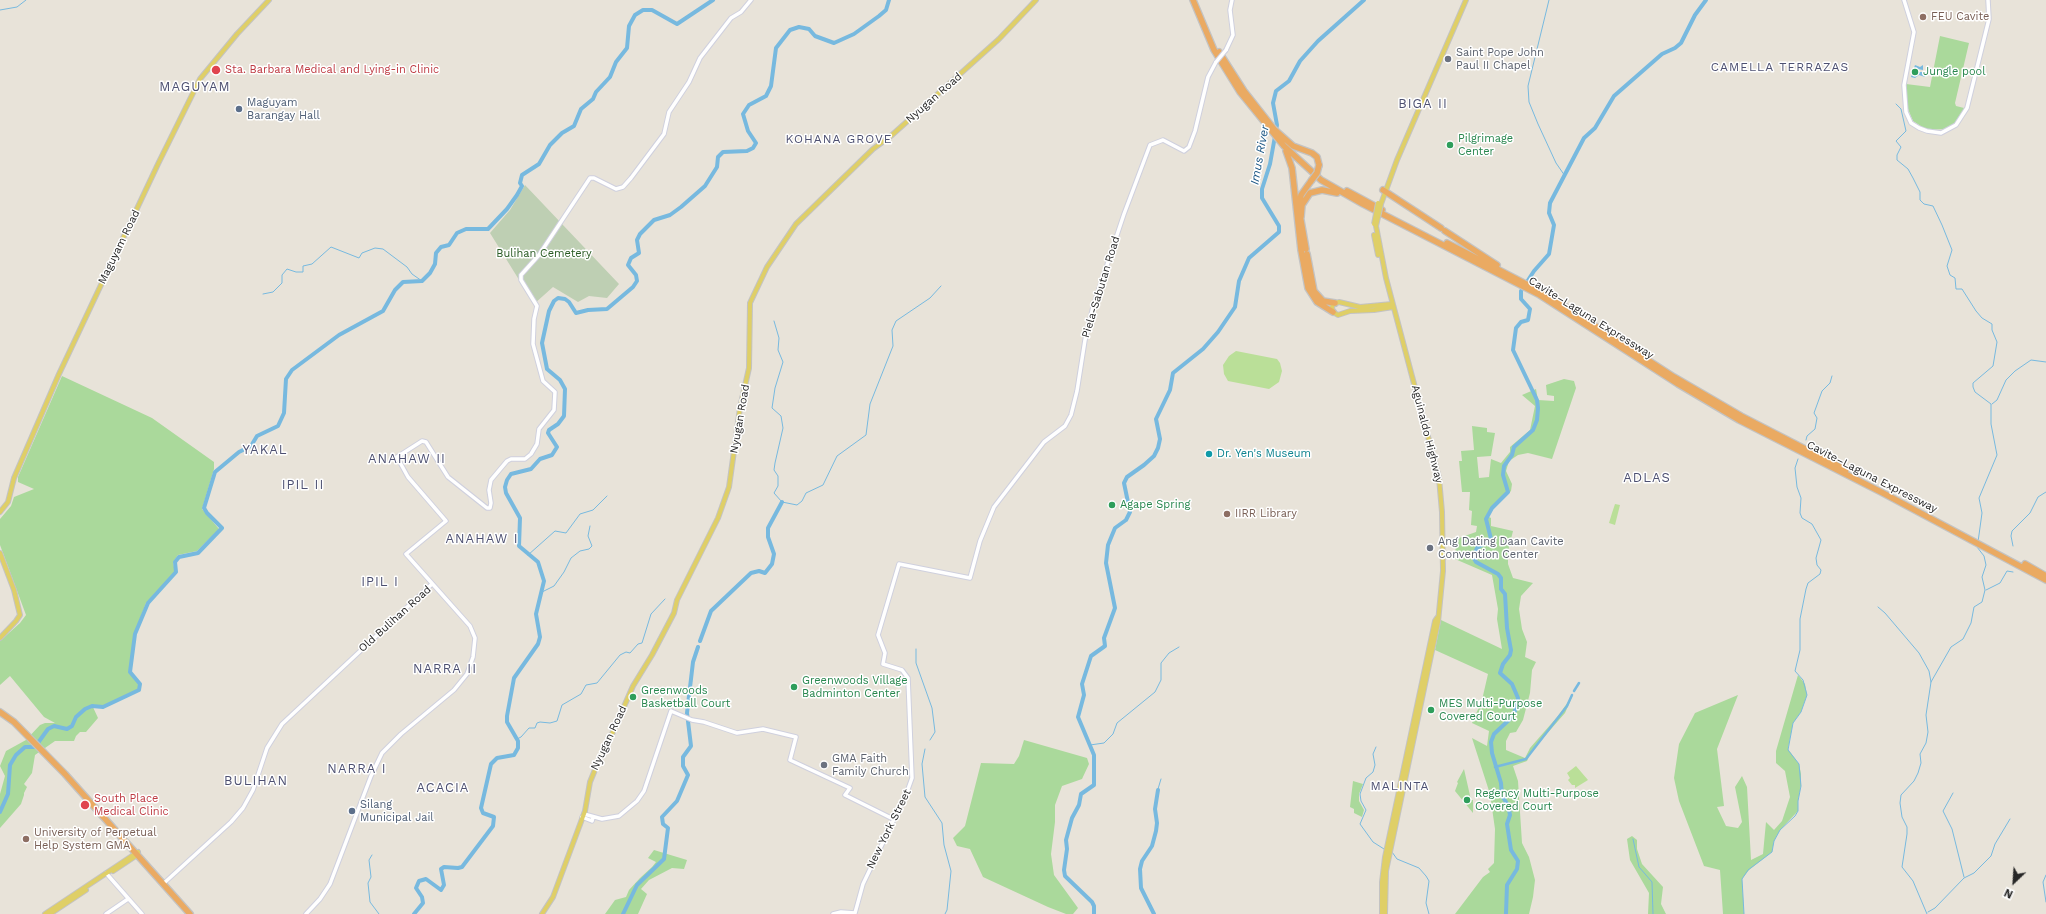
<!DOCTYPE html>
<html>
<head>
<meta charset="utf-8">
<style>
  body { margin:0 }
  #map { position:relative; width:2046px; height:914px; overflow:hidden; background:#e8e3d9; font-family:"Work Sans",sans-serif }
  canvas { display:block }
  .north { position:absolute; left:1994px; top:862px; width:40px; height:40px; -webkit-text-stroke:3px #fff; paint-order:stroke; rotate:205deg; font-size:11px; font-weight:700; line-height:16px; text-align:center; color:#272727 }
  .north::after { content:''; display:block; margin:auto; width:14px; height:18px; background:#272727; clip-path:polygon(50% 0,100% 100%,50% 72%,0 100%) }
</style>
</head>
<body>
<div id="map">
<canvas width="2046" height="914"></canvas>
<div class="north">N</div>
</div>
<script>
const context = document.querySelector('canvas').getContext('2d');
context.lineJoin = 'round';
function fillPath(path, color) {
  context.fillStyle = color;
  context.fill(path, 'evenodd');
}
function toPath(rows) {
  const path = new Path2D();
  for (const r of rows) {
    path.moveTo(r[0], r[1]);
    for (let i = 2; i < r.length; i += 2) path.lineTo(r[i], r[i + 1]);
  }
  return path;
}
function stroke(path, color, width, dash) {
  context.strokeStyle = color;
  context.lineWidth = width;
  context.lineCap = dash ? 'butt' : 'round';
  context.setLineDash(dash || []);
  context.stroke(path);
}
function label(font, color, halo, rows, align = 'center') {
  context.font = font + ' "Work Sans",sans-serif';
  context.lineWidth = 3;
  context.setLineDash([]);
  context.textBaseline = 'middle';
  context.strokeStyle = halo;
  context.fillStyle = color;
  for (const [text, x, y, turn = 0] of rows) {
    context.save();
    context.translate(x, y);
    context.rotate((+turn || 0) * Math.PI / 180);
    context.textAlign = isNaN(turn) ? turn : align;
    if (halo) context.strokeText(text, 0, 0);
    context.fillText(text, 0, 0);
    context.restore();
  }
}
fillPath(toPath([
  [1940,36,1969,43,1955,103,1956,106,1964,108,1961,116,1955,123,1945,129,1927,130,1913,121,1910,114,1906,103,1906,84,1930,87],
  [62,376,152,418,214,462,214,469,202,509,219,529,197,551,178,555,173,562,175,572,146,603,134,634,129,673,139,684,138,689,114,702,103,706,92,705,98,718,86,732,80,732,76,736,74,741,55,741,35,755,32,773,24,784,27,787,24,793,24,795,21,804,0,828,0,794,5,776,0,766,6,751,26,740,40,725,45,723,55,723,44,717,10,676,0,685,0,641,20,623,26,615,0,545,0,519,11,506,14,497,34,489,18,482,18,477],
  [1564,379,1574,381,1576,388,1552,459,1528,453,1518,455,1509,461,1506,471,1512,484,1511,491,1492,510,1489,517,1491,518,1491,526,1513,531,1508,551,1508,564,1513,578,1533,583,1521,596,1519,609,1522,629,1527,642,1525,657,1536,662,1532,670,1530,693,1523,720,1516,732,1510,733,1506,741,1506,750,1525,758,1530,748,1558,716,1573,695,1565,713,1531,752,1527,761,1513,766,1518,781,1522,843,1529,857,1535,880,1533,897,1529,914,1455,914,1483,877,1490,872,1488,869,1494,863,1495,829,1490,794,1472,738,1487,746,1489,731,1472,723,1482,700,1488,674,1435,650,1441,620,1502,649,1497,619,1498,609,1492,575,1455,559,1456,539,1476,532,1477,526,1471,525,1472,511,1469,510,1470,492,1462,492,1459,461,1462,461,1461,451,1474,450,1472,426,1487,428,1487,432,1495,433,1491,456,1477,457,1479,478,1489,477,1491,459,1501,463,1510,452,1510,447,1530,430,1535,406,1522,395,1536,389,1538,400,1554,401,1554,396,1547,395,1546,385],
  [1798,675,1805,684,1807,695,1801,712,1793,723,1788,749,1799,764,1801,774,1801,786,1798,801,1798,811,1780,830,1774,841,1772,852,1749,870,1742,879,1744,914,1723,914,1720,870,1704,866,1679,801,1674,778,1679,744,1695,713,1738,695,1717,749,1724,806,1717,807,1726,826,1738,828,1742,822,1735,787,1742,776,1747,787,1751,860,1763,854,1766,822,1774,830,1782,821,1790,797,1785,771,1776,763,1776,751],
  [1024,740,1087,758,1089,764,1082,779,1062,786,1055,805,1055,822,1051,854,1054,875,1078,908,1073,914,1066,914,1048,907,983,877,970,849,957,846,953,838,965,826,981,763,1014,764,1019,756],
  [1464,769,1471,800,1473,800,1473,813,1455,791,1458,783,1457,782],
  [1353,781,1363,784,1359,794,1359,801,1364,810,1362,817,1354,813,1354,809,1350,807],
  [1632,836,1637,840,1637,849,1642,864,1663,887,1661,904,1666,914,1648,914,1649,893,1630,860,1627,839],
  [654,850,687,860,684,869,672,868,649,880,641,889,647,894,638,914,605,914,615,900,626,897,629,890,640,878,652,867,656,862,648,858]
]), '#aad99b');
fillPath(toPath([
  [525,185,619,284,607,298,589,296,578,302,553,287,534,304,490,233,510,210]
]), '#becfb3');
fillPath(toPath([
  [1236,351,1277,359,1280,363,1282,371,1279,382,1269,389,1228,381,1224,374,1223,365,1229,356],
  [1615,504,1620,505,1615,525,1609,523,1612,513,1616,514,1612,513],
  [1576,766,1588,780,1575,788,1575,785,1572,785,1568,780,1570,778,1567,773]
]), '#badf98');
fillPath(toPath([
  [1915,65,1920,67,1923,65,1923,70,1918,69,1917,72,1926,72,1925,77,1919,75,1915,78,1911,77]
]), '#77b9df');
stroke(toPath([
  [1549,0,1528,86,1529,102,1538,124,1556,163,1565,176],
  [0,10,17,7,26,0],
  [1896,104,1901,109,1906,131,1896,141,1901,147,1897,155,1897,160,1908,169,1913,178,1920,192,1920,200,1924,204,1933,206,1942,225,1952,250,1947,266,1950,275,1955,278,1956,289,1962,289,1976,311,1982,318,1992,324,1992,330,1997,342,1993,366,1973,383,1973,387,1975,392,1991,404,1991,424,1997,455,1979,498,1982,513,1978,542],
  [263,294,273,292,282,283,282,275,287,269,296,272,303,272,303,266,312,264,331,247,359,258,362,253,375,248,383,249,407,267,412,274,422,281],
  [774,321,779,338,778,350,783,362,775,388,772,408,781,416,783,428,775,463,774,470,778,476,778,486,774,493,782,502,797,505,802,501,806,493,823,485,837,456,866,435,870,404,893,346,892,330,896,321,930,298,941,286],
  [1992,404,1997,400,2006,380,2015,371,2031,360,2046,362],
  [1806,440,1807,436,1815,429,1817,418,1814,413,1822,391,1830,383,1832,376],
  [2013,546,2011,536,2012,531,2030,513,2038,497,2046,492],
  [528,555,555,531,566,533,580,514,593,510,607,496],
  [1986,590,2000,583,2007,571,2013,572],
  [540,593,554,586,564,572,571,558,580,551,589,549,592,546,588,536,590,526],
  [1878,607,1885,613,1919,653,1929,671,1931,682,1926,715,1928,732,1926,743,1920,754,1921,763,1918,773,1914,781,1901,795,1900,803,1902,817,1907,827,1907,834,1902,867,1913,881,1927,914],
  [916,649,916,663,932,708,935,732,930,740],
  [1931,682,1951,647,1963,639,1971,623,1974,607,1982,602,1985,590,1982,577,1986,565,1984,556,1977,547],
  [517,739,521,737,529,728,535,728,537,723,540,722,550,723,557,721,562,705,581,694,586,685,597,683,620,655,626,652,630,653,638,644,642,643,651,614,665,599],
  [1090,745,1104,743,1113,734,1117,723,1155,692,1161,680,1161,663,1169,653,1179,647],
  [1376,747,1373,754,1375,765,1373,772,1366,778,1360,794,1361,801,1366,810,1360,824,1373,842,1384,849],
  [925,749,922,764,925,797,942,823,944,845,951,871,947,910,945,914],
  [1158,789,1161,779],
  [1953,793,1943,811,1952,829,1964,877],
  [1633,839,1639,867,1652,882,1653,914],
  [1392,852,1397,859,1419,868,1426,876,1429,881,1426,903,1429,914],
  [372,855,369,860,371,877,368,883,370,902,379,914],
  [2046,875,2043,882,2046,902],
  [1928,912,1935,908,1964,878,1974,873,1991,856,1995,844,2010,819],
  [1744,914,1742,879,1748,870,1772,852,1774,841,1780,830,1795,816,1798,811,1798,801,1801,786,1799,764,1788,750,1793,723,1801,712,1807,695,1803,680,1795,671,1800,650,1800,619,1806,589,1808,583,1820,574,1821,570,1817,565,1816,558,1821,540,1812,524,1802,518,1800,513,1801,498,1797,487,1795,468,1798,459]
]), '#77b9df', 1);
stroke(toPath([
  [1574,691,1579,683],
  [1495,767,1526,759,1567,706,1572,695]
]), '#77b9df', 2.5);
stroke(toPath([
  [700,641,711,611,751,573,759,571,765,573,772,564,774,554,768,537,768,528,782,502],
  [0,812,8,794,10,765,16,755,25,747,35,747,48,729,54,726,67,729,72,726,76,717,85,709,92,706,103,707,139,690,140,684,130,672,135,634,148,603,176,572,175,562,179,557,198,553,222,528,207,513,204,508,215,472,239,452,251,446,257,436,278,426,284,413,286,379,292,370,339,335,383,311,395,290,403,282,422,281,430,273,435,264,436,253,441,247,449,245,457,233,466,229,488,229,507,209,517,195,522,186,520,183,522,175,539,164,550,145,562,133,574,126,581,109,593,99,596,92,610,77,616,62,627,48,629,26,635,15,643,10,652,10,677,24,713,0],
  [414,914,423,903,422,897,416,888,419,881,426,879,441,890,444,885,441,869,444,867,458,868,462,867,493,826,494,817,483,813,481,808,491,764,497,758,514,755,518,748,518,741,507,722,507,716,514,678,538,644,540,637,536,614,544,581,538,562,519,546,520,518,506,493,505,487,507,480,511,474,531,469,540,459,552,455,557,447,548,433,549,430,558,424,564,416,565,389,560,380,547,369,542,343,549,311,554,301,558,298,565,299,569,302,576,313,588,310,607,309,633,287,637,281,636,275,628,265,631,258,639,253,637,240,640,234,654,220,670,215,681,207,705,186,717,167,718,157,723,152,747,151,753,148,756,143,748,131,743,114,749,105,766,96,771,86,776,48,790,30,799,27,809,29,815,36,834,43,854,34,879,16,886,10,889,0],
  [623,914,637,885,664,859,668,828,663,824,662,817,677,801,688,775,683,766,683,757,691,746,687,713,693,662,698,647],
  [1094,914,1094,906,1092,902,1065,876,1064,870,1067,849,1066,840,1072,818,1079,805,1081,794,1094,785,1094,755,1078,717,1084,695,1082,684,1091,656,1105,646,1104,638,1115,608,1106,563,1108,545,1115,528,1126,520,1130,512,1124,483,1127,477,1144,465,1154,456,1158,448,1160,439,1156,419,1170,390,1173,373,1203,349,1218,332,1235,307,1239,281,1249,258,1279,232,1279,226,1262,198,1262,189,1270,164,1277,125,1273,103,1276,91,1289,81,1300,61,1318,41,1364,0],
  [1154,914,1141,888,1140,869,1142,861,1152,846,1156,831,1157,823,1155,809,1158,790],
  [1506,914,1507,885,1517,869,1518,861,1511,850,1507,824,1510,815,1508,805,1502,796,1501,783,1492,753,1491,742,1494,734,1510,719,1515,711,1518,698,1512,684,1500,673,1503,664,1510,655,1511,650,1507,628,1505,594,1501,589,1501,578,1498,574,1476,562,1473,557,1477,548,1491,539,1486,519,1492,508,1508,492,1503,475,1504,466,1512,455,1514,447,1533,430,1537,420,1538,408,1537,400,1513,350,1516,328,1521,322,1528,320,1530,309,1521,299,1521,291,1534,271,1549,254,1554,225,1549,213,1550,203,1584,138,1595,128,1614,96,1662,54,1675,48,1681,43,1695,15,1706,0]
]), '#77b9df', 4);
const minor = toPath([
  [1904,0,1914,32,1904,85,1906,112,1911,123,1919,128,1927,131,1941,133,1956,125,1967,108,1989,19,1988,0],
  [1226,50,1233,35,1230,10,1232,0],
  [584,814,602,819,619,816,637,801,644,791,671,711,692,720,704,722,737,733,763,729,796,737,790,760,850,788,845,795,893,819],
  [582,817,592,821,593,817],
  [106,873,142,914],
  [163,884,231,822,243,808,253,790,267,748,282,724,432,584],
  [106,914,128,899],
  [306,914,320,899,330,884,371,776,382,753,401,734,454,690,467,674,473,657,475,638,470,626,406,554,446,521,408,477,397,457,422,441,426,442,448,477,487,508,490,508,491,503,489,490,491,480,507,461,511,459,525,459,531,454,537,444,539,429,554,410,555,392,543,381,533,344,534,319,537,306,521,280,521,275,539,255,590,178,594,178,616,189,623,187,631,178,664,134,669,112,689,82,700,58,731,18,741,12,751,0],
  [833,914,841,912,855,913,863,884,907,792,912,778,908,678,902,670,883,664,885,653,878,635,899,564,970,578,980,541,994,507,1044,442,1065,426,1071,415,1077,391,1085,340,1093,307,1124,214,1150,145,1163,140,1184,151,1189,147,1195,131,1208,77,1216,62]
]);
const major = toPath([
  [1381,204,1397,160,1466,0],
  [1376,226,1386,278,1439,478,1442,512,1443,571,1438,622,1386,871,1385,914],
  [1374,235,1378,255],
  [1392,304,1360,307,1339,302,1333,304,1332,308,1333,312,1338,315,1350,311,1374,310,1393,307],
  [0,512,8,502,14,478,59,374,158,164,200,79,237,34,269,0],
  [0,553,14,590,20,615,16,621,0,638],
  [113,871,137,855,138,852],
  [45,914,138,852],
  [50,914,86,890],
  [542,914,553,897,585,811,590,782,599,760,612,734,633,686,652,655,674,613,677,600,718,518,729,487,740,408,749,368,750,303,767,267,796,224,873,149,892,135,999,39,1036,0],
  [1382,914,1382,882,1385,857,1435,621,1437,618]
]);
const highway = toPath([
  [1193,0,1214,50,1240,92,1284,146,1321,180,1363,204,1538,294,1678,384,1739,420,1881,492,2046,580],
  [1219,52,1244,91,1277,133],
  [1275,130,1293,146,1312,153,1317,157,1319,165],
  [1286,151,1292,168,1301,250,1308,288,1317,302,1333,312],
  [1383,190,1441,228],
  [1347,191,1382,210],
  [1299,207,1301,195,1311,181],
  [1300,215,1306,249],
  [1301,217,1302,205,1310,193,1322,190,1337,193],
  [1445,231,1497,265],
  [1447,243,1549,296,1674,377,1741,416,1846,470],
  [1307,254,1314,291,1323,301,1335,303],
  [2025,564,2046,576],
  [0,712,14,722,65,774,190,914]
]);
stroke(minor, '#cfd0de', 5.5);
stroke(major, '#c3c3c3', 6);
stroke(highway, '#c3c3c3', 8);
stroke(minor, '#fff', 3.5);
stroke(major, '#dfcf67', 4);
stroke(highway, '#eaaa62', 5.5);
const minorBridge = toPath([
  [1216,62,1226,50]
]);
const majorBridge = toPath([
  [1374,224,1378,203],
  [1376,226,1381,204]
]);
const highwayBridge = toPath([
  [1311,181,1317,173,1319,165]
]);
stroke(minorBridge, '#cfd0de', 5.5, []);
stroke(majorBridge, '#c3c3c3', 6, []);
stroke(highwayBridge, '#c3c3c3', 8, []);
stroke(minorBridge, '#fff', 3.5);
stroke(majorBridge, '#dfcf67', 4);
stroke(highwayBridge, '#eaaa62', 5.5);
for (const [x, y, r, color] of [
  [1923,17,4,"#8d6e63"],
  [1448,59,4,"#6b7280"],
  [216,70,5,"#e0444e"],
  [1915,72,4,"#2e9e5b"],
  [239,109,4,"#5c6f8a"],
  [1450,145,4,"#2e9e5b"],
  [1209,454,4,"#0f9aa8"],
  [1112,505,4,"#2e9e5b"],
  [1227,514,4,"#8d6e63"],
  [1430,548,4,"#6b7280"],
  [794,687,4,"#2e9e5b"],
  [633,697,4,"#2e9e5b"],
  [1431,710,4,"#2e9e5b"],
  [824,765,4,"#6b7280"],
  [1467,800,4,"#2e9e5b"],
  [85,805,5,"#e0444e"],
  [352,811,4,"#5c6f8a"],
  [26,839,4,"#8d6e63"]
]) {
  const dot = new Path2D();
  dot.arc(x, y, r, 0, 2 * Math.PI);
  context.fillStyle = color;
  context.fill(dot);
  stroke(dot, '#fff', 1.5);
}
label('11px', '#785e54', '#fff', [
  ["FEU Cavite",1931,17],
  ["IIRR Library",1235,514],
  ["University of Perpetual",34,833],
  ["Help System GMA",34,846]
], 'left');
label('11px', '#5b616d', '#fff', [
  ["Saint Pope John",1456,53],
  ["Paul II Chapel",1456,66],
  ["Ang Dating Daan Cavite",1438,542],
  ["Convention Center",1438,555],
  ["GMA Faith",832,759],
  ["Family Church",832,772]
], 'left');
label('11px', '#be3a42', '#fff', [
  ["Sta. Barbara Medical and Lying-in Clinic",225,70],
  ["South Place",94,799],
  ["Medical Clinic",94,812]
], 'left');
label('11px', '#27864d', '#fff', [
  ["Jungle pool",1923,72],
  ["Pilgrimage",1458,139],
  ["Center",1458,152],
  ["Agape Spring",1120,505],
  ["Greenwoods Village",802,681],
  ["Badminton Center",802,694],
  ["Greenwoods",641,691],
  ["Basketball Court",641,704],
  ["MES Multi-Purpose",1439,704],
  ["Covered Court",1439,717],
  ["Regency Multi-Purpose",1475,794],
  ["Covered Court",1475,807]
], 'left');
label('11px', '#272727', '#fff', [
  ["Nyugan Road",934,98,-41],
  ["Maguyam Road",119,247,-64],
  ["Piela-Sabutan Road",1101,287,-73],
  ["Cavite–Laguna Expressway",1591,318,32],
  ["Nyugan Road",740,419,-80],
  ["Aguinaldo Highway",1427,434,76],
  ["Cavite–Laguna Expressway",1872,477,27],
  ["Old Bulihan Road",395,619,-42],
  ["Nyugan Road",609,738,-65],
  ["New York Street",889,829,-64]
]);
label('11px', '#4e5e75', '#fff', [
  ["Maguyam",247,103],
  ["Barangay Hall",247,116],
  ["Silang",360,805],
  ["Municipal Jail",360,818]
], 'left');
label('11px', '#275921', '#fff', [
  ["Bulihan Cemetery",544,254]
]);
label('11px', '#0d838f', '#fff', [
  ["Dr. Yen's Museum",1217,454]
], 'left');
context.letterSpacing = '1px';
label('12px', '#4d5071', '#fff', [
  ["CAMELLA TERRAZAS",1780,67],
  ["KOHANA GROVE",839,139],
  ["MALINTA",1400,786]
]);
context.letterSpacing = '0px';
label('italic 12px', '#1c5785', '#fff', [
  ["Imus River",1260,155,-80]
]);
context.letterSpacing = '1px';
label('13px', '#4d5071', '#fff', [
  ["MAGUYAM",195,87],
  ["BIGA II",1423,104],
  ["YAKAL",265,450],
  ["ANAHAW II",407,459],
  ["ADLAS",1647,478],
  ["IPIL II",303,485],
  ["ANAHAW I",482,539],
  ["IPIL I",380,582],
  ["NARRA II",445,669],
  ["NARRA I",357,769],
  ["BULIHAN",256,781],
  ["ACACIA",443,788]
]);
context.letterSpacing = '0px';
</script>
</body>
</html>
